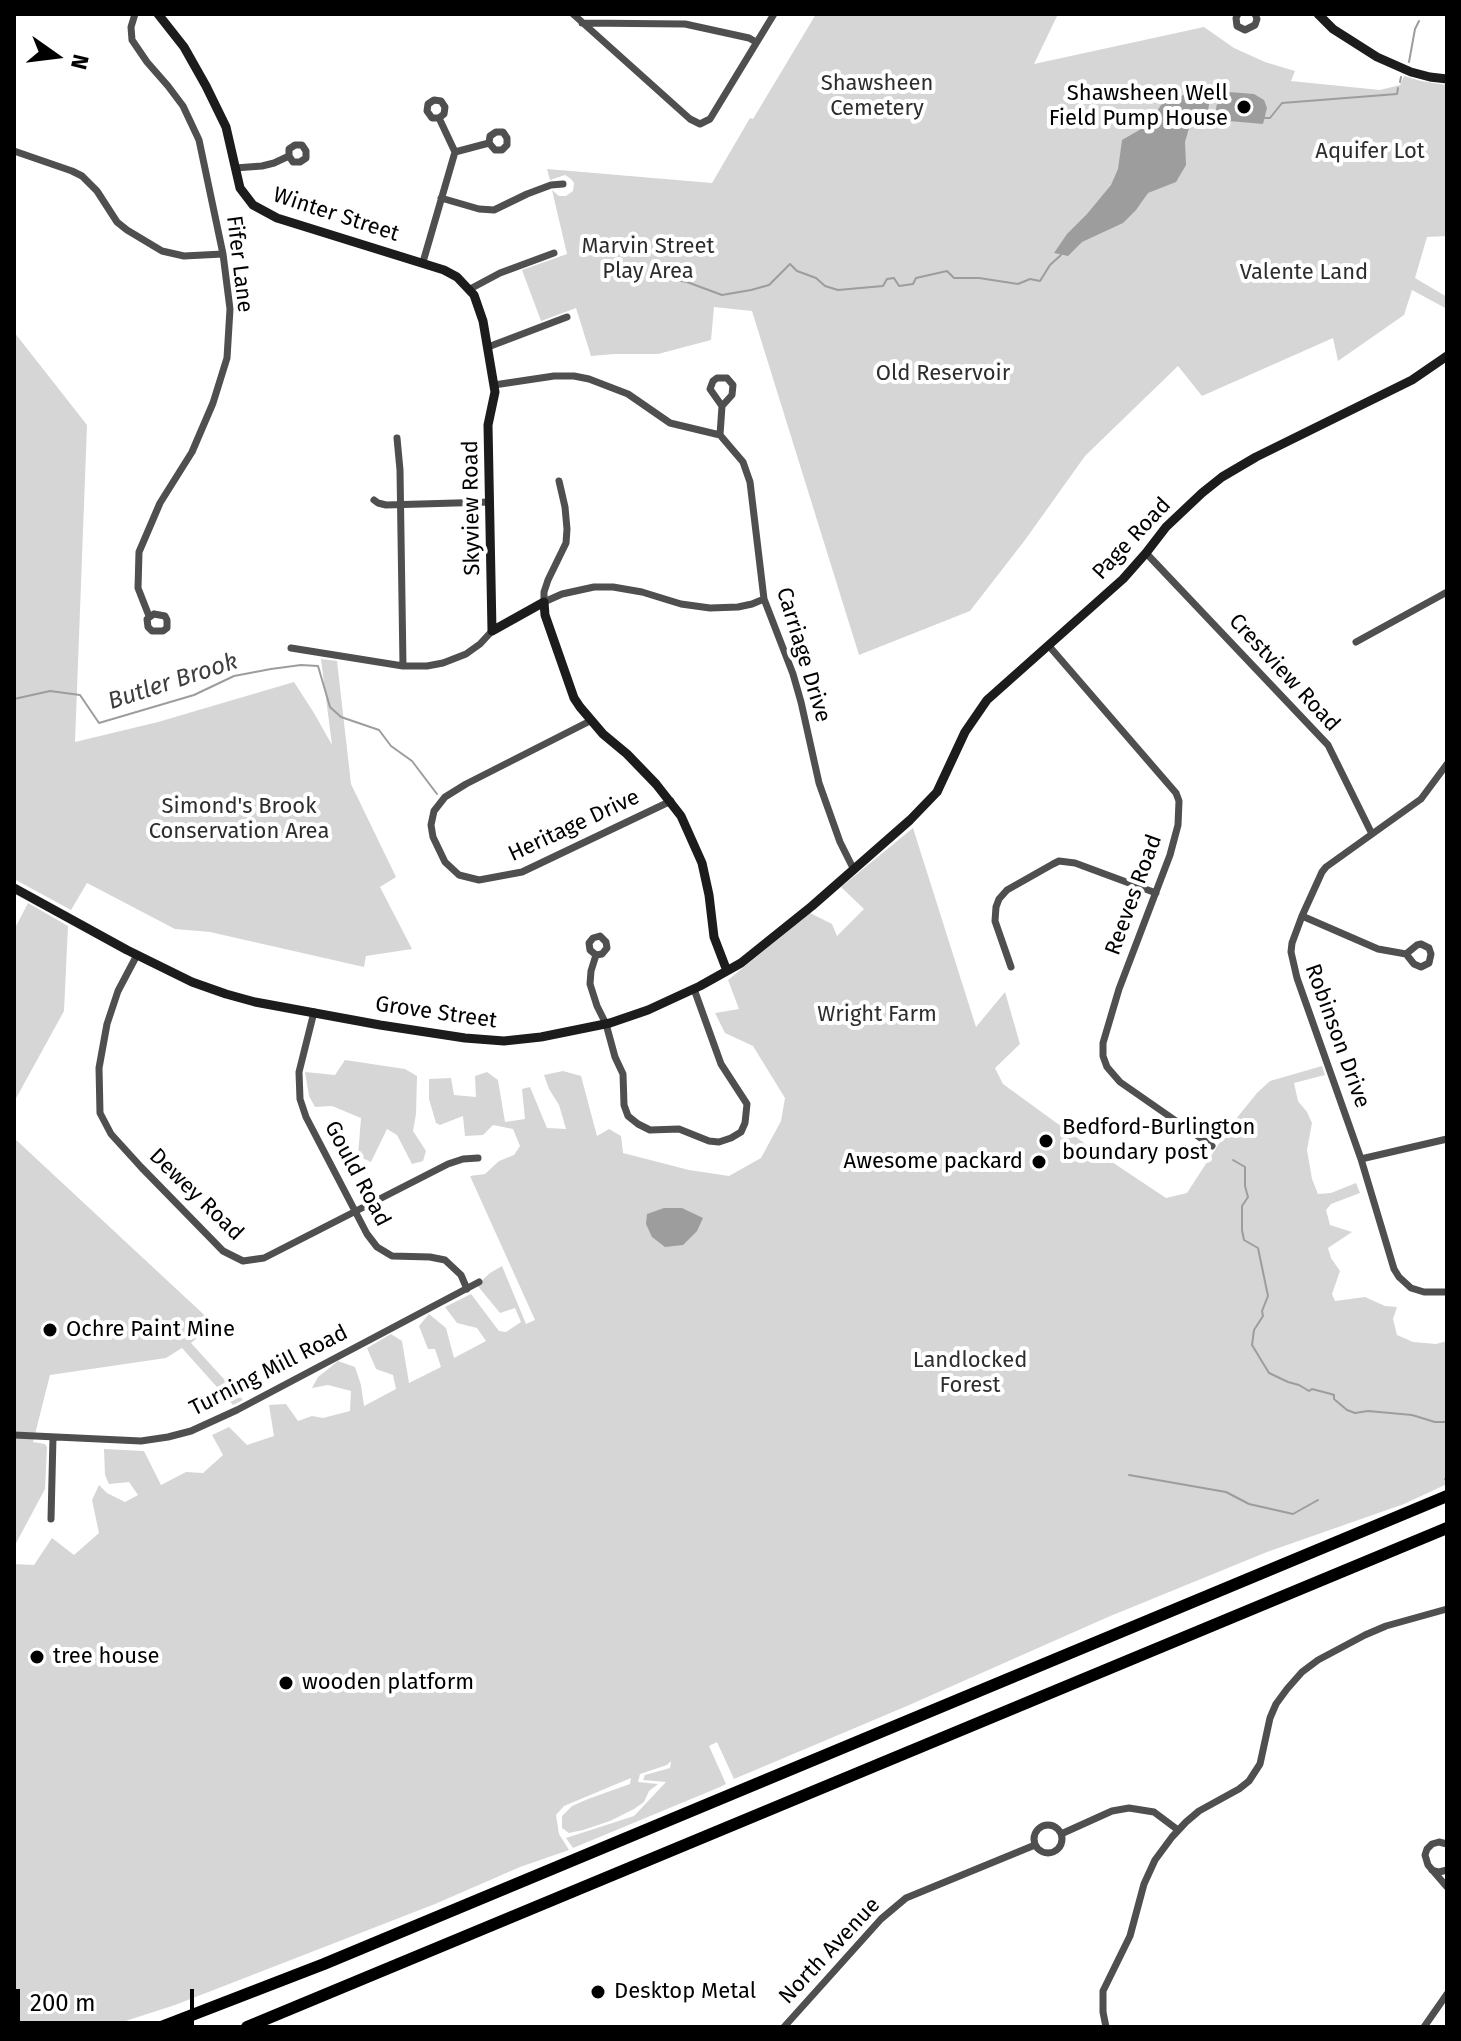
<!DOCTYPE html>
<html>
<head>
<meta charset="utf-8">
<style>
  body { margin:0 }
  #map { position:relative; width:1461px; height:2041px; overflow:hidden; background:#fff; font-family:"Fira Sans",sans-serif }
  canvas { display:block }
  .frame { position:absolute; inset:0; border:16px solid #000; pointer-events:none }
  .north { position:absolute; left:16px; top:16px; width:80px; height:80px; -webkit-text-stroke:6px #fff; paint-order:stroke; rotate:104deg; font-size:22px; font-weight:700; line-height:32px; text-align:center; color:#000 }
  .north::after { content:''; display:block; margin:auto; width:28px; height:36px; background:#000; clip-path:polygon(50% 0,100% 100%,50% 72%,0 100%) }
  .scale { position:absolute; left:16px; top:1989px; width:178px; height:36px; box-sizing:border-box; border:4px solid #000; border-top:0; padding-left:10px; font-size:24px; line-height:28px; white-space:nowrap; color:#000; -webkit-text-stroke:6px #fff; paint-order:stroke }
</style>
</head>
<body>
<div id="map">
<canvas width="1461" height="2041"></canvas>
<div class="frame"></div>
<div class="north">N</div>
<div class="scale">200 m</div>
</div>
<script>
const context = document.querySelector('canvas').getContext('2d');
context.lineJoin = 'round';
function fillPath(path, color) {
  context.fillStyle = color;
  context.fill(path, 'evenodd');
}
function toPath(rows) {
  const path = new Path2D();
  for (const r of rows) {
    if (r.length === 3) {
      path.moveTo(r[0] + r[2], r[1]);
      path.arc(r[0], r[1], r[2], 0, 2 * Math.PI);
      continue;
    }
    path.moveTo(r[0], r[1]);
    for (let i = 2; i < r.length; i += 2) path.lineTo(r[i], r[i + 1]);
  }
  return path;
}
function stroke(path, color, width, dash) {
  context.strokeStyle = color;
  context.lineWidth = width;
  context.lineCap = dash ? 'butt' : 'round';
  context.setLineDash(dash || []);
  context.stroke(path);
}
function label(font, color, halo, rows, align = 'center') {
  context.font = font + ' "Fira Sans",sans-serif';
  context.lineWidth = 8;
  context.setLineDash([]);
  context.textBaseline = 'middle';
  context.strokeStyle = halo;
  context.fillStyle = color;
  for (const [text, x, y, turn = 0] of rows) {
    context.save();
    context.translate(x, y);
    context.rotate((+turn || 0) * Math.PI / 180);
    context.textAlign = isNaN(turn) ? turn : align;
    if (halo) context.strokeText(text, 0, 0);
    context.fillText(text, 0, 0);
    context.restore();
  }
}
fillPath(toPath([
  [816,14,1058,14,1034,64,1204,27,1234,48,1265,62,1295,71,1291,81,1380,90,1400,85,1404,76,1421,81,1447,85,1447,236,1427,237,1415,278,1447,297,1447,309,1412,290,1404,315,1338,361,1333,338,1202,396,1178,366,1085,456,1025,540,970,611,859,655,752,311,714,307,711,340,658,354,614,354,591,356,576,308,541,321,522,270,567,254,552,190,559,196,566,196,573,191,574,183,571,179,565,175,550,180,547,169,712,183,750,118,753,119],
  [14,332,87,425,75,742,158,722,294,682,314,713,332,745,321,659,337,661,351,784,396,877,380,887,412,949,366,956,364,967,210,932,175,929,87,883,71,910,14,879],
  [913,828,976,1027,1005,992,1020,1044,995,1068,1003,1084,1091,1148,1166,1198,1187,1193,1231,1125,1257,1093,1270,1081,1322,1066,1325,1075,1294,1083,1298,1101,1307,1112,1312,1123,1307,1150,1312,1179,1318,1194,1331,1193,1356,1183,1360,1193,1331,1204,1326,1210,1330,1225,1352,1232,1328,1248,1331,1258,1340,1271,1332,1294,1335,1301,1365,1297,1385,1306,1397,1307,1393,1319,1397,1335,1413,1342,1436,1344,1447,1341,1447,1484,1404,1504,1267,1552,1108,1617,907,1706,734,1779,717,1742,709,1746,726,1784,720,1787,573,1848,566,1838,634,1816,666,1782,643,1780,645,1775,670,1768,671,1761,667,1765,640,1774,638,1782,658,1784,649,1791,644,1802,634,1809,610,1821,583,1830,569,1833,562,1828,562,1816,572,1806,588,1799,630,1784,631,1778,564,1806,556,1815,559,1834,569,1850,520,1867,435,1904,175,2005,107,2027,14,2027,14,1564,34,1565,52,1538,74,1555,99,1533,92,1500,99,1485,107,1493,125,1502,138,1495,129,1482,109,1484,105,1475,104,1449,144,1451,161,1485,186,1472,203,1473,223,1455,212,1435,229,1427,247,1445,274,1436,269,1405,286,1404,298,1421,312,1416,323,1418,350,1411,351,1391,328,1385,312,1388,318,1377,338,1361,355,1367,361,1385,364,1406,396,1389,393,1375,376,1369,367,1348,391,1334,402,1341,409,1383,441,1367,435,1349,428,1349,419,1326,429,1314,446,1328,454,1358,486,1341,477,1328,457,1323,445,1307,471,1294,499,1331,506,1332,521,1322,515,1308,500,1313,477,1285,490,1273,502,1266,526,1324,535,1320,470,1176,485,1174,499,1161,514,1155,520,1146,513,1129,493,1125,483,1135,465,1136,463,1116,440,1125,436,1123,429,1099,429,1079,451,1078,454,1095,476,1097,475,1076,487,1072,498,1080,505,1122,525,1119,522,1089,530,1087,547,1128,566,1129,559,1105,549,1089,544,1075,563,1071,581,1076,597,1136,609,1129,621,1136,623,1153,689,1170,729,1176,761,1158,781,1121,785,1098,753,1046,725,1033,715,1013,739,1009,728,980,810,913,832,924,837,936,864,909,841,887],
  [28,903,68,926,64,1011,14,1102,14,930],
  [345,1060,405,1069,417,1076,416,1114,413,1131,426,1151,423,1161,412,1164,397,1135,387,1129,371,1162,358,1156,361,1118,332,1106,315,1107,309,1096,305,1072,335,1075],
  [14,1138,214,1324,191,1343,243,1400,233,1405,182,1348,166,1358,50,1375,33,1442,45,1444,47,1447,45,1489,14,1547]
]), '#d6d6d6');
fillPath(toPath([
  [1211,84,1212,85,1208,111,1209,117,1204,120,1197,119,1189,128,1185,142,1186,165,1176,182,1148,193,1136,210,1123,223,1082,242,1068,256,1054,253,1067,234,1087,214,1111,185,1118,169,1122,140,1148,125,1161,105,1188,93,1200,85],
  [1229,92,1254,94,1264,100,1267,108,1263,124,1218,120,1216,108,1220,93],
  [664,1208,682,1208,703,1218,697,1231,683,1245,665,1247,652,1237,646,1224,647,1214]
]), '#9d9d9d');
stroke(toPath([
  [1409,62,1415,29,1419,21],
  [1400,82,1401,77],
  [1264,118,1270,118,1282,103,1397,94,1398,88],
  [662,274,667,278,687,282,722,295,751,290,769,285,790,264,797,271,816,278,825,286,838,290,883,286,887,279,894,278,899,286,913,284,916,278,947,271,954,278,979,278,1018,284,1030,279,1040,281,1050,265,1061,255],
  [14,699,50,691,80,695,99,723,194,695,234,676,271,669,301,665,318,666,330,707,341,717,379,730,391,746,412,761,437,794],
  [1233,1160,1245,1167,1245,1186,1248,1197,1242,1206,1242,1230,1244,1240,1258,1248,1268,1296,1262,1311,1263,1316,1254,1330,1252,1345,1269,1373,1288,1382,1299,1385,1309,1391,1312,1389,1331,1394,1334,1395,1334,1399,1347,1410,1355,1413,1368,1411,1412,1415,1435,1422,1447,1422],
  [1129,1475,1226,1492,1249,1504,1293,1514,1318,1500],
  [1445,1479,1447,1477]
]), '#9d9d9d', 2);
stroke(toPath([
  [135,14,131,27,132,40,147,62,168,86,183,106,199,140,223,254,230,309,227,358,213,403,192,452,160,503,139,552,138,588,149,616],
  [573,14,690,119,700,124,710,119,774,14],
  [1238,14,1236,18,1237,26,1245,30,1255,25,1257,19,1255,14],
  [582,23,685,24,749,38,756,42],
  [14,151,72,171,82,176,97,191,117,222,127,230,162,251,184,256,223,254],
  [455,152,489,143,495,150,502,150,507,145,507,138,503,132,496,132,490,136,489,143],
  [235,168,262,166,274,163,289,156,289,149,295,145,302,145,306,151,306,158,300,162,293,162,289,156],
  [441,198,479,209,494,210,527,194,551,185,563,184],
  [423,262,455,152,439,118,444,114,445,107,441,101,434,100,428,104,427,111,432,118,439,118],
  [470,289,500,273,554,253],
  [488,347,567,317],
  [494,385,554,376,574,376,589,379,628,394,670,423,720,435],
  [722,406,710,389,713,381,717,378,727,378,733,385,732,395,722,406,720,435,743,462,750,482,764,599,793,674,801,702,819,783,840,842,854,870],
  [397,438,400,470,403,666],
  [374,500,378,503,386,505,490,502],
  [1146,553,1328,745,1372,834],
  [544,602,562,594,594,587,613,587,642,592,681,604,710,608,738,607,752,604,764,599],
  [544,602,544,592,548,580,566,543,567,529,565,507,559,481],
  [154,614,165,616,167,620,167,628,163,631,152,631,148,627,147,619,154,614],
  [1356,642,1447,592],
  [1049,646,1176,793,1179,801,1178,825,1170,855,1119,989,1103,1043,1103,1056,1107,1067,1120,1082,1212,1146],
  [291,648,403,666,427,666,443,663,466,654,480,644,492,631],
  [590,721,466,784,445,797,434,811,431,825,433,837,445,862,459,875,479,880,522,872,671,801],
  [1447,764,1421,799,1326,867,1322,872,1302,916,1292,943,1291,952,1297,978,1361,1159,1394,1269,1399,1277,1411,1288,1424,1292,1447,1292],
  [1302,916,1378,949,1406,954,1417,945,1421,944,1429,948,1431,954,1429,963,1421,967,1414,964,1406,954],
  [137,955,118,991,107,1024,99,1068,100,1113,111,1134,141,1167,223,1251,243,1261,264,1258,448,1164,463,1159,478,1158],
  [596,955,602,954,607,948,606,942,600,936,593,938,589,943,590,950,596,955,591,971,590,984,597,1006,606,1024,615,1057,623,1074,624,1105,628,1116,638,1124,650,1130,679,1129,709,1141,719,1142,731,1138,741,1132,745,1123,747,1104,721,1064,694,989],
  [1011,967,995,921,996,907,999,899,1007,890,1053,864,1059,861,1075,863,1156,893],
  [314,1012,299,1072,300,1099,306,1117,367,1234,377,1247,392,1256,430,1257,445,1260,461,1275,467,1289],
  [1361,1159,1447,1139],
  [14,1435,141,1441,168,1437,191,1431,237,1410,479,1282],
  [51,1519,53,1437],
  [1048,1839,14],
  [1061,1834,1112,1811,1129,1808,1154,1812,1178,1830],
  [1447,1844,1439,1842,1432,1844,1427,1849,1425,1855,1428,1865,1447,1887],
  [1432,1870,1439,1872,1447,1870],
  [784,2027,881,1919,906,1898,1035,1845],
  [1106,2027,1103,2012,1103,1991,1130,1936,1144,1884,1155,1860,1172,1837,1186,1822,1199,1811,1239,1789,1249,1781,1260,1764,1270,1718,1276,1704,1287,1689,1302,1672,1318,1660,1365,1635,1386,1626,1447,1609],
  [1424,2027,1447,1994]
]), '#4f4f4f', 7);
stroke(toPath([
  [158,14,184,47,206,86,226,127,240,188,253,205,277,218,444,270,457,277,474,295,483,321,495,392,488,425,492,631,544,602,545,615,574,698,580,707,603,734,627,754,656,784,681,816,702,863,709,895,714,937,727,971],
  [1318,14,1333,29,1377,57,1411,72,1430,77,1447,79],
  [14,888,127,950,192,982,226,994,255,1002,380,1025,465,1038,504,1041,541,1037,610,1023,648,1010,700,986,741,963,812,906,910,820,937,792,965,732,987,700,1123,579,1146,553,1166,527,1202,493,1222,477,1256,457,1412,380,1447,356]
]), '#1c1c1c', 9);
stroke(toPath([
  [161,2027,324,1964,1447,1496],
  [247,2027,1447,1528]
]), '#000', 12);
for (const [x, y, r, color] of [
  [1244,107,8,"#000"],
  [1046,1141,8,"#000"],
  [1039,1162,8,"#000"],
  [50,1330,8,"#000"],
  [37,1657,8,"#000"],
  [286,1683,8,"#000"],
  [598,1992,8,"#000"]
]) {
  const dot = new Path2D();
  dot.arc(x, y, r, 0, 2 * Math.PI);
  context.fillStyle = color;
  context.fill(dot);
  stroke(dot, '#fff', 3);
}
label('22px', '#2d2d2d', '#fff', [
  ["Shawsheen",877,84],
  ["Cemetery",877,109],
  ["Aquifer Lot",1370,152],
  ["Marvin Street",648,247],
  ["Play Area",648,272],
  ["Valente Land",1304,273],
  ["Old Reservoir",943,374],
  ["Simond's Brook",239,807],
  ["Conservation Area",239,832],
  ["Wright Farm",877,1015],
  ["Landlocked",970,1361],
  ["Forest",970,1386]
]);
label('22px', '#000', '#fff', [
  ["Shawsheen Well",1228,94,"right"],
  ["Field Pump House",1228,119,"right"],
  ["Bedford-Burlington",1062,1128],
  ["boundary post",1062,1153],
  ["Awesome packard",1023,1162,"right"],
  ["Ochre Paint Mine",66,1330],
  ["tree house",53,1657],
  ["wooden platform",302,1683],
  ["Desktop Metal",614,1992]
], 'left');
label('22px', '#000', '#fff', [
  ["Winter Street",336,215,18],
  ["Fifer Lane",239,264,83],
  ["Skyview Road",472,508,-91],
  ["Page Road",1132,539,-47],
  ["Carriage Drive",803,655,73],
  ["Crestview Road",1284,673,47],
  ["Heritage Drive",574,826,-25],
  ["Reeves Road",1134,895,-70],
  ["Grove Street",436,1013,8],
  ["Robinson Drive",1337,1036,70],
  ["Gould Road",357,1174,62],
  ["Dewey Road",196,1195,44],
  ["Turning Mill Road",269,1371,-27],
  ["North Avenue",830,1951,-47]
]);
label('italic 24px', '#3e3e3e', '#fff', [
  ["Butler Brook",173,682,-18]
]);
</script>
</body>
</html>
